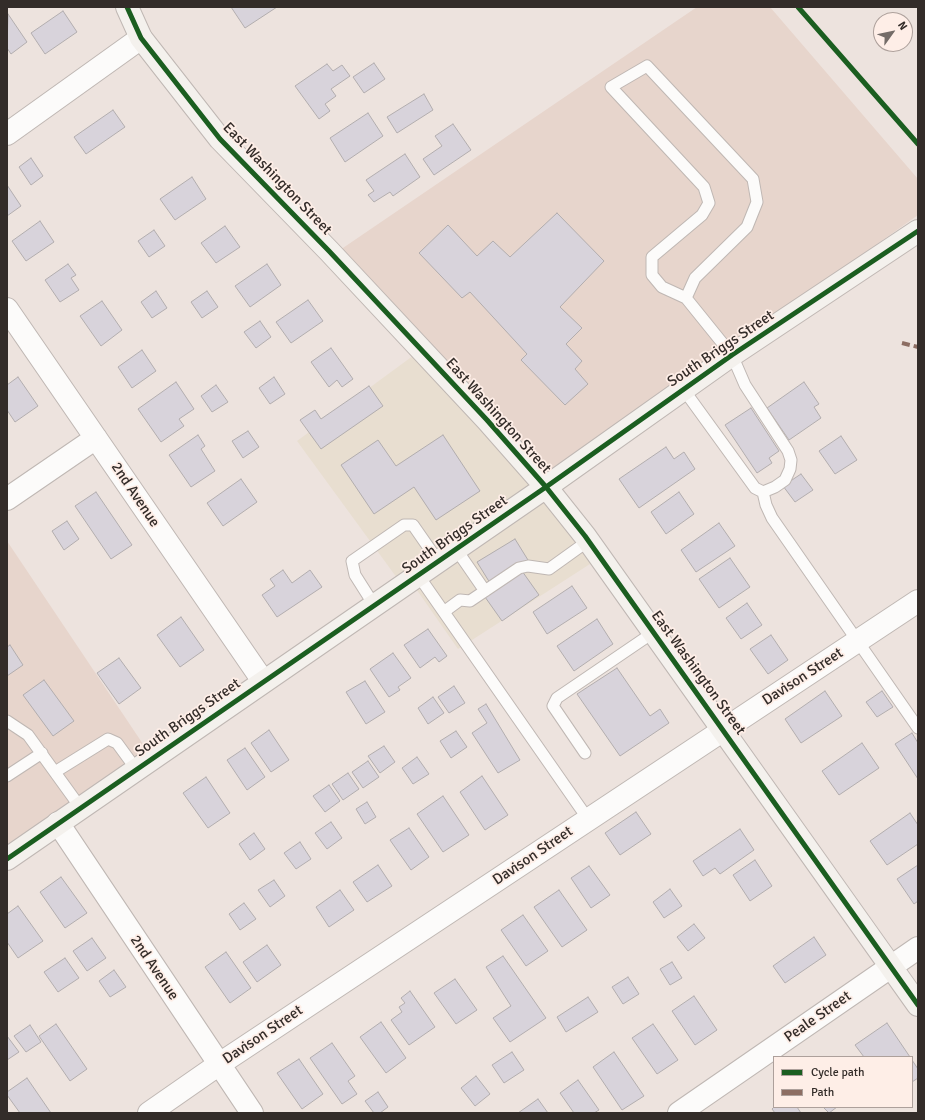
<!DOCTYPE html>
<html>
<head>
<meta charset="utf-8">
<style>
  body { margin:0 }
  #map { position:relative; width:925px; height:1120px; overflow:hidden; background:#ede3de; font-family:Signika,sans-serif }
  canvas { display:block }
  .frame { position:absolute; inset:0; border:8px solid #332c29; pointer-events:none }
  .legend { position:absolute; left:773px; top:1056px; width:140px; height:52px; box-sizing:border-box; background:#feeee7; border:1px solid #ada09b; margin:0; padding:5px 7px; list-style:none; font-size:12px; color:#332c29 }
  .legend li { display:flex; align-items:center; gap:8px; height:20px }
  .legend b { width:20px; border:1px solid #ada09b }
  .north { position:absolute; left:873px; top:12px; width:40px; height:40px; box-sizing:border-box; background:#feeee7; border:1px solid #ada09b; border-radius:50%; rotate:57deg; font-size:11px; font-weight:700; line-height:16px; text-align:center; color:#332c29 }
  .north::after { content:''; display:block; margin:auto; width:14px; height:18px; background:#746c68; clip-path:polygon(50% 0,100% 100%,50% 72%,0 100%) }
</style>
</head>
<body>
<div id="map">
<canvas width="925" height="1120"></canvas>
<div class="frame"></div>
<ul class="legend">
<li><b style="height:5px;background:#1b5e20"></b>Cycle path</li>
<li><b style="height:5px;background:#8d6e63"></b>Path</li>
</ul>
<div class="north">N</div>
</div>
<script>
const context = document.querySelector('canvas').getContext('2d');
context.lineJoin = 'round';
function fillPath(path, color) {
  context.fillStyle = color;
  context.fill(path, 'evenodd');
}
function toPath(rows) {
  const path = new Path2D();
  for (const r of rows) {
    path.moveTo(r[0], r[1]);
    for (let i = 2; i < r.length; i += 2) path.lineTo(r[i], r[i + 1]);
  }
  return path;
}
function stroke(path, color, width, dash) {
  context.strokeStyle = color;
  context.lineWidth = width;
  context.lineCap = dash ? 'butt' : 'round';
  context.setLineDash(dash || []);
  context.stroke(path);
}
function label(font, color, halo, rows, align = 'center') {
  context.font = font + ' Signika,sans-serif';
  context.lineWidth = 3.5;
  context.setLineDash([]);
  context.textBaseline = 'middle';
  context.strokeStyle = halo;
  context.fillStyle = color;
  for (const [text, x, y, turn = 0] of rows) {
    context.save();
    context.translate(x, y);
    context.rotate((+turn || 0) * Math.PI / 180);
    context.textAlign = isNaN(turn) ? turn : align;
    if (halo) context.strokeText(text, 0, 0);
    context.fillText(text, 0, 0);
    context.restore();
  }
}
fillPath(toPath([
  [425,347,604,555,458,649,405,573,397,578,297,441]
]), '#e8ded0');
fillPath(toPath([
  [697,7,770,7,918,179,918,215,547,479,337,252],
  [7,541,151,756,7,855]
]), '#e7d5cc');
const building = toPath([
  [231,7,277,7,245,28,231,7],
  [63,11,77,32,45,54,31,33,63,11],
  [8,14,27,42,11,54,7,48,8,14],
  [374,63,385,79,364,93,353,77,374,63],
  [327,64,333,71,342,65,350,76,331,89,336,96,325,104,330,111,319,119,295,86,327,64],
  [424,94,433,110,397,133,387,117,424,94],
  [113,110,125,127,86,154,74,137,113,110],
  [368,113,383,136,345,162,330,138,368,113],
  [453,124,471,150,434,175,423,159,442,146,435,136,453,124],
  [405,154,420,177,393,196,390,192,374,202,368,195,374,191,366,180,405,154],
  [31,158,43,176,31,185,19,167,31,158],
  [192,177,206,199,175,220,160,199,192,177],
  [7,185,21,206,7,216,7,185],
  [557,213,604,261,560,307,582,328,566,344,582,361,575,369,588,384,565,405,521,360,527,354,470,292,462,298,419,253,448,225,477,256,493,241,510,257,557,213],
  [40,221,54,242,26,261,12,241,40,221],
  [225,226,240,247,216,263,201,243,225,226],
  [154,230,165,246,149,257,138,241,154,230],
  [68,264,76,275,71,278,79,290,60,302,45,280,68,264],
  [267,264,281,285,250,307,235,286,267,264],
  [156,291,167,308,152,318,141,302,156,291],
  [207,291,218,307,202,318,191,302,207,291],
  [308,300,323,321,291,343,276,322,308,300],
  [102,301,122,330,101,346,80,316,102,301],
  [260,321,271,337,256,348,244,332,260,321],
  [331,348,353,379,342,387,337,380,329,387,311,362,331,348],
  [142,350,156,371,132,388,118,367,142,350],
  [18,377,38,406,15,422,7,410,7,385,18,377],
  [274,377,285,394,270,404,259,388,274,377],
  [176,382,194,409,179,419,184,426,161,442,138,409,176,382],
  [804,382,819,404,814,407,821,418,789,440,767,408,804,382],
  [216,385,228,402,212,412,201,396,216,385],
  [369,386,383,406,321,449,300,420,315,410,321,419,369,386],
  [751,408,779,451,769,458,772,463,757,473,725,425,751,408],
  [248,431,259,447,243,458,232,441,248,431],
  [198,435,205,446,201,449,215,471,191,487,169,455,198,435],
  [443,435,480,491,436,520,414,487,374,514,341,465,378,440,396,466,443,435],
  [841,436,857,460,835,474,819,451,841,436],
  [666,447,674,459,684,452,695,469,639,508,619,479,666,447],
  [801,474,813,490,795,502,783,486,801,474],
  [241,479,257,502,223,526,207,503,241,479],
  [96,492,132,545,111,559,75,506,96,492],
  [679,492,694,514,666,534,651,512,679,492],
  [67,521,79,539,64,550,52,531,67,521],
  [719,523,735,546,696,572,681,550,719,523],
  [515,539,528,560,490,583,477,562,515,539],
  [730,558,750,587,719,608,699,579,730,558],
  [283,570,292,583,310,570,322,587,277,617,262,595,275,586,270,579,283,570],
  [522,571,539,595,502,621,485,597,522,571],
  [572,586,587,608,547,634,533,612,572,586],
  [747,603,762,625,741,639,726,618,747,603],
  [181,617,204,650,180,667,157,635,181,617],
  [597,619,613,644,574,671,557,646,597,619],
  [428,629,447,656,439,662,435,657,420,668,404,645,428,629],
  [771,635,788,660,768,674,750,649,771,635],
  [10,645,23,665,7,676,7,647,10,645],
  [393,653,411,678,398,687,400,690,389,697,370,669,393,653],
  [119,658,141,688,119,704,97,673,119,658],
  [617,668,650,716,660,709,669,723,620,756,577,694,617,668],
  [44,680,74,721,53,736,23,695,44,680],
  [365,681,385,712,366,724,346,692,365,681],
  [454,686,465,703,449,713,438,697,454,686],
  [825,691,842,716,801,743,785,719,825,691],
  [882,691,893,707,877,717,866,702,882,691],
  [433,697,444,713,428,724,418,708,433,697],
  [486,704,520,760,498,773,472,733,487,723,478,709,486,704],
  [269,730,289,760,271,772,251,743,269,730],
  [456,731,467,747,451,758,440,741,456,731],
  [912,733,918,743,918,779,895,744,912,733],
  [862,743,879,768,839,795,822,771,862,743],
  [384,746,395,762,380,773,368,756,384,746],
  [245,748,265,777,247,790,227,760,245,748],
  [417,757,429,774,413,784,402,768,417,757],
  [368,761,379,777,363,788,352,772,368,761],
  [348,773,359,789,343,800,332,784,348,773],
  [482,776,508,815,485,830,460,792,482,776],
  [206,777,230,813,208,828,183,793,206,777],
  [329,785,340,801,325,812,313,796,329,785],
  [443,796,469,835,443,852,417,814,443,796],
  [367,802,376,817,365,824,356,809,367,802],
  [636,812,651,834,620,855,605,833,636,812],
  [910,813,918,825,918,844,887,865,870,841,910,813],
  [331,822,342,838,327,849,315,833,331,822],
  [409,828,429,857,411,870,390,840,409,828],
  [740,829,754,850,720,874,715,868,703,876,693,861,740,829],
  [254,833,265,849,250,860,239,844,254,833],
  [300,842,311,859,296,869,284,853,300,842],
  [755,860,772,886,750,901,733,875,755,860],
  [378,865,392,886,367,902,353,882,378,865],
  [918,865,918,901,914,904,897,879,918,865],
  [589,866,610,895,591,908,571,878,589,866],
  [61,877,87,913,65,928,40,892,61,877],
  [274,880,285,896,270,907,258,890,274,880],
  [670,889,682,906,664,918,653,902,670,889],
  [340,890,354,910,329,927,316,907,340,890],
  [559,890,587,930,562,947,534,907,559,890],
  [244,903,256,919,240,930,229,914,244,903],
  [18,906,43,941,18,958,7,942,7,914,18,906],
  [523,915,548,951,526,966,501,930,523,915],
  [694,924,705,938,688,951,677,937,694,924],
  [814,937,826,955,785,983,773,966,814,937],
  [92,938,106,958,87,971,73,951,92,938],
  [267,945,281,965,257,982,243,962,267,945],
  [226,952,251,988,230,1003,205,967,226,952],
  [503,956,546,1018,510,1042,493,1018,511,1006,486,967,503,956],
  [65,958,79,978,58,992,44,972,65,958],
  [672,962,682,978,670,985,660,969,672,962],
  [114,970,126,987,110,997,99,981,114,970],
  [628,977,639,994,623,1004,612,987,628,977],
  [455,979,477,1010,456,1024,434,993,455,979],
  [410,991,435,1027,409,1045,391,1020,402,1012,399,1007,405,1003,401,998,410,991],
  [694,996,717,1030,695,1045,672,1011,694,996],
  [588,997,598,1012,566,1032,557,1017,588,997],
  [381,1022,406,1058,386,1073,360,1037,381,1022],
  [887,1023,910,1057,864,1057,855,1045,887,1023],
  [56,1024,87,1069,70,1081,39,1036,56,1024],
  [653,1024,678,1060,657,1074,632,1038,653,1024],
  [30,1025,41,1042,26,1052,14,1036,30,1025],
  [7,1036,19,1052,7,1060,7,1036],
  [332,1043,355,1076,348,1081,357,1094,342,1104,310,1058,332,1043],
  [512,1052,524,1070,504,1083,492,1065,512,1052],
  [614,1052,644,1096,622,1110,593,1067,614,1052],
  [299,1059,323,1094,302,1109,277,1073,299,1059],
  [912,1060,918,1069,918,1078,912,1082,912,1060],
  [476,1076,490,1094,475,1106,461,1088,476,1076],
  [27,1078,51,1113,20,1113,7,1095,7,1092,27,1078],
  [578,1080,599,1110,594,1113,574,1113,560,1093,578,1080],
  [378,1092,388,1107,380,1113,374,1113,365,1101,378,1092],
  [538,1099,548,1113,518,1113,538,1099],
  [774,1107,797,1107,801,1113,775,1113,772,1109,774,1107],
  [823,1107,837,1107,829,1113,823,1107]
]);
fillPath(building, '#d8d3db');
stroke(building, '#b2adae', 1);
const lane = toPath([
  [684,390,755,488,763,492,775,487,785,480,790,469,791,460,788,451,745,385,732,355,686,298,662,287,652,275,652,257,702,215,709,203,704,187,611,87,647,66,753,179,757,202,747,227,695,278,686,298],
  [763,492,766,505,772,518,918,728],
  [456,549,485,591],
  [418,575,588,819],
  [374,605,355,575,352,561,404,525,413,525,438,561],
  [445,611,460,600,470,601,519,568,528,566,549,569,588,541],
  [7,721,28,735,80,807],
  [585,753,553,706,557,698,654,632],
  [55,772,108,739,117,743,136,769],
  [7,776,42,753]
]);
const street = toPath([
  [7,134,141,38],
  [7,309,263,681],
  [7,499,96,438],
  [58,823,252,1113],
  [149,1113,218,1065,918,601],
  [679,1113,918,948]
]);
const secondary = toPath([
  [127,7,141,38,220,139,329,251,487,420,546,487,585,536,918,1005],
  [7,859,546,487,732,355,918,231]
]);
stroke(lane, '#bfb7b3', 13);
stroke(street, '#bfb7b3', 24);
stroke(secondary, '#bfb7b3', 24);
stroke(lane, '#fcfbfa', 11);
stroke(street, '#fcfbfa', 22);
stroke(secondary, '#f4f1ed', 22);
stroke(toPath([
  [902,343,918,347]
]), '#8d6e63', 4, [8, 4]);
stroke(toPath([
  [127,7,141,38,220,139,329,251,487,420,546,487,585,536,918,1005],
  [798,7,918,144],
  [7,859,546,487,732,355,918,231]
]), '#1b5e20', 5);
label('15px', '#332c29', '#feeee7', [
  ["East Washington Street",277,179,46],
  ["South Briggs Street",721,349,-34],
  ["East Washington Street",498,416,48],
  ["2nd Avenue",135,495,56],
  ["South Briggs Street",455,535,-35],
  ["East Washington Street",698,673,54],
  ["Davison Street",803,677,-33],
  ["South Briggs Street",188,718,-35],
  ["Davison Street",533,856,-34],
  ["2nd Avenue",154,968,56],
  ["Peale Street",818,1017,-35],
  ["Davison Street",263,1035,-34]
]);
</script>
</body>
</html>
